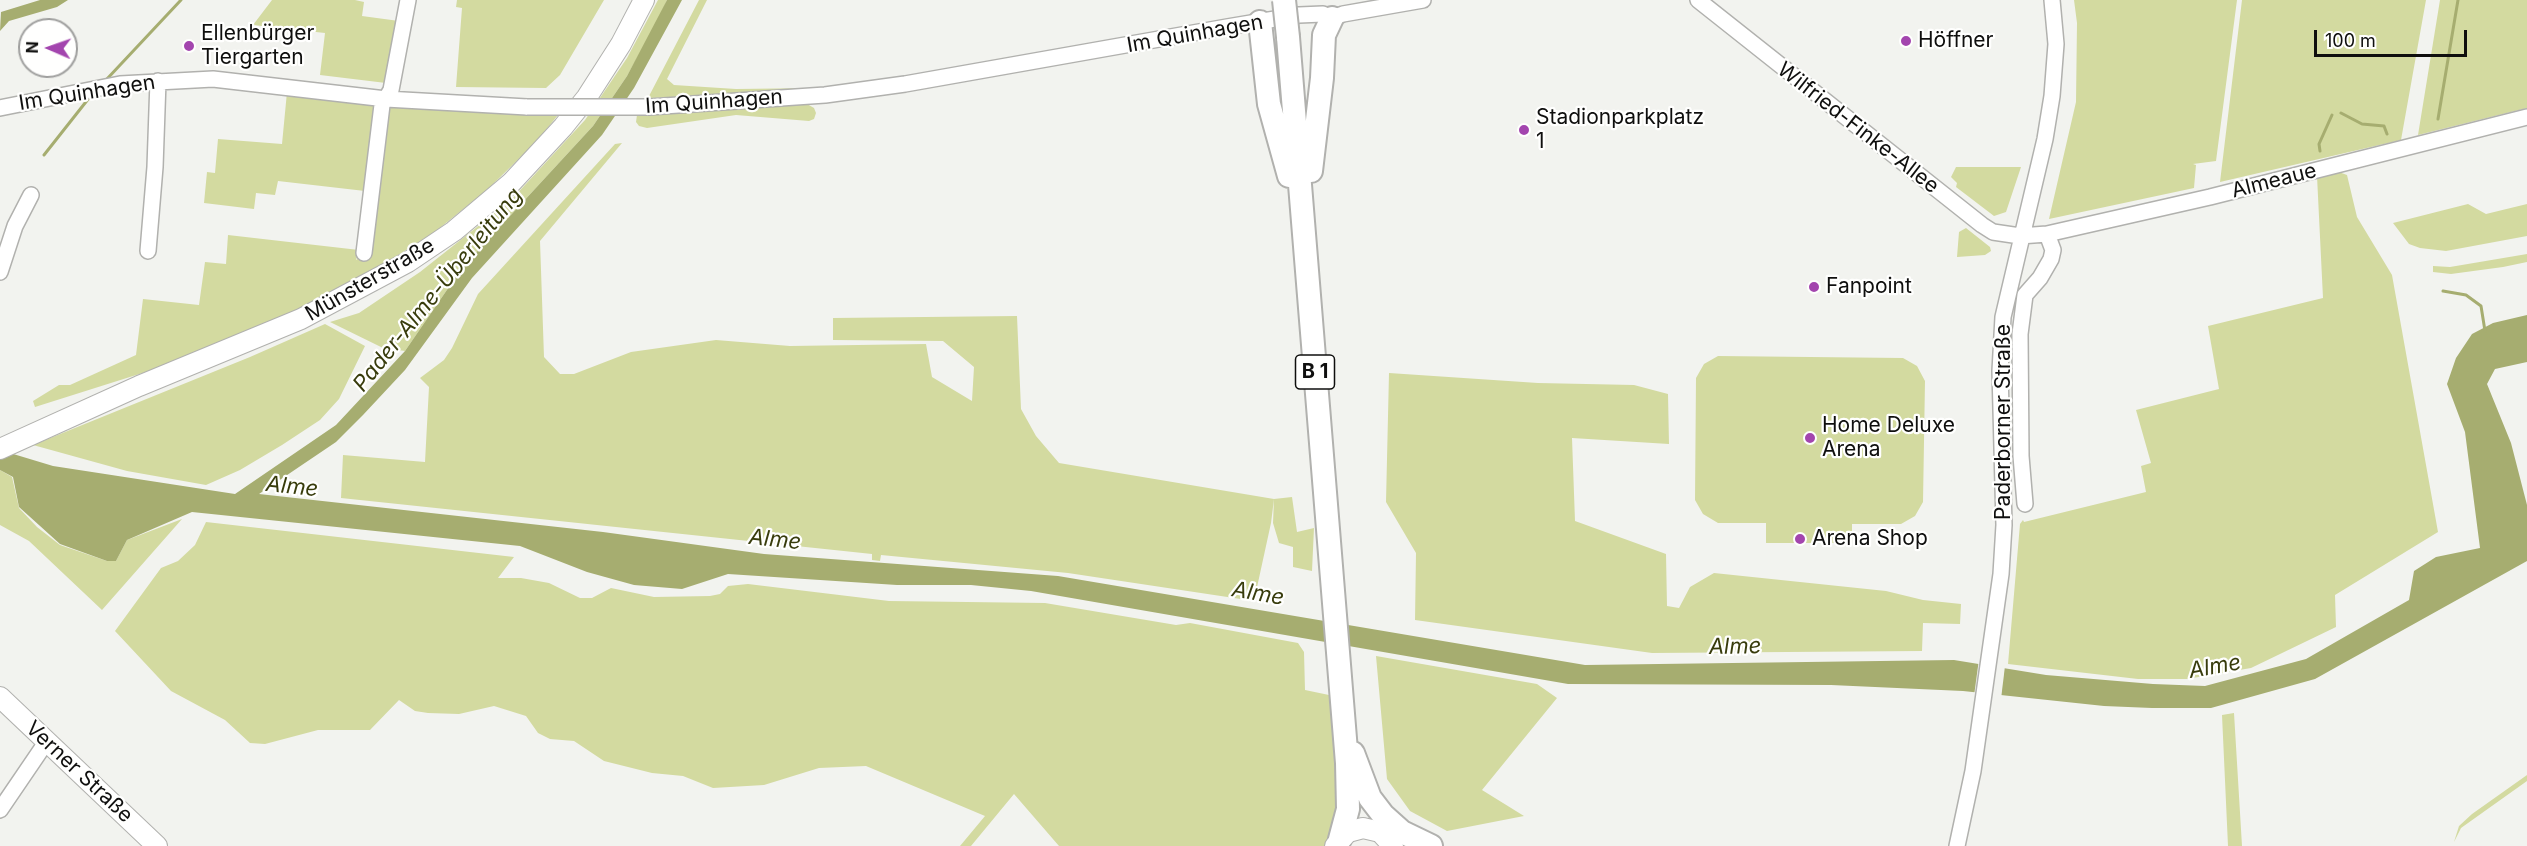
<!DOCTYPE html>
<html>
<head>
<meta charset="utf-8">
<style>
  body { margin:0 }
  #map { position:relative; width:2527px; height:846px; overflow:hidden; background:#f2f3ef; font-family:Inter,sans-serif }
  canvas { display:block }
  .north { position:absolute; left:18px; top:18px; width:60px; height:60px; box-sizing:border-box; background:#fffffe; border:2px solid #9f9f9e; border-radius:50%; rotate:272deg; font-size:16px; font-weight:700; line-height:24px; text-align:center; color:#0f0f0e }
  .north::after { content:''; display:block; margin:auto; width:21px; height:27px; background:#a345ae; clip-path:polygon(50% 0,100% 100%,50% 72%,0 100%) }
  .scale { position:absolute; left:2314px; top:30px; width:153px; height:27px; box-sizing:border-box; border:3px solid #0f0f0e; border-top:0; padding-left:8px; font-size:18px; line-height:21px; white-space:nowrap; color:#0f0f0e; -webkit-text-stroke:4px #fffffe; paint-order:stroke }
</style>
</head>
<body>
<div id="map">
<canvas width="2527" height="846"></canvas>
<div class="north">N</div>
<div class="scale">100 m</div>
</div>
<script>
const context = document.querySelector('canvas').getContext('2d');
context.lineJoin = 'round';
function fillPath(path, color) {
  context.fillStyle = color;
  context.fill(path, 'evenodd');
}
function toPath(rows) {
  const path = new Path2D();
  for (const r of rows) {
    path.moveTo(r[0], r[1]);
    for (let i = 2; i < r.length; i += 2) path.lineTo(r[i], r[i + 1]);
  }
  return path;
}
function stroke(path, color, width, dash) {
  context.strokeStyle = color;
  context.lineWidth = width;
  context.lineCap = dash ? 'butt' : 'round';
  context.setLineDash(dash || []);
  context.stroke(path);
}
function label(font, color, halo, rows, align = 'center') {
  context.font = font + ' Inter,sans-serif';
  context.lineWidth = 4.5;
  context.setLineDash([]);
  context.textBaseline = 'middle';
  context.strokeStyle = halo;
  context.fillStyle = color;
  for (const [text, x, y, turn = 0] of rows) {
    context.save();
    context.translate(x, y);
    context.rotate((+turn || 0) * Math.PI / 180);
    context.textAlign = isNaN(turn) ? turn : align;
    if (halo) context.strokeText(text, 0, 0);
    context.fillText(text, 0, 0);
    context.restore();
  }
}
fillPath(toPath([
  [272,0,355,0,364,2,362,16,399,21,386,83,320,75,325,33,253,25],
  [457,0,604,0,560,75,546,88,456,87,462,8,456,7],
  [658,0,667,0,658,20,627,76,593,126,462,268,405,351,383,348,330,322,359,313,420,272,511,200,585,120,627,58],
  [699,0,707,0,667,79,674,85,736,89,816,88,742,96,648,98],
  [2074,0,2237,0,2216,161,2193,164,2196,165,2194,188,2049,219,2076,102,2077,23],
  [2242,0,2426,0,2401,140,2220,182],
  [2440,0,2527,0,2527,108,2418,135],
  [287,92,377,104,365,191,278,181,275,195,256,193,254,209,204,203,207,172,215,173,218,139,282,144],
  [807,104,814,108,816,113,814,119,809,121,736,115,647,128,639,126,636,122,637,115],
  [392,106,558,115,537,141,487,190,436,231,384,264,298,309,232,338,152,370,35,407,33,401,59,385,70,385,136,355,143,299,199,305,205,262,226,264,228,235,359,250,356,260,370,250,384,119],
  [622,143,540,241,544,357,560,374,574,374,631,352,716,340,790,346,926,344,932,377,972,401,974,367,943,341,833,340,833,318,1017,316,1021,409,1036,436,1059,463,1274,499,1292,497,1297,532,1314,528,1312,571,1293,567,1293,547,1279,543,1273,523,1274,499,1271,523,1254,601,1068,573,881,555,880,561,872,560,872,554,341,498,343,455,425,462,429,387,420,378,444,360,452,348,478,294,615,144],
  [1956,167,2021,167,2006,212,1994,216,1956,187,1957,183,1951,177],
  [2336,171,2347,175,2357,217,2392,275,2438,532,2335,595,2336,627,2251,668,2187,679,2138,679,2008,664,2020,524,2023,520,2024,522,2146,492,2141,466,2151,463,2136,410,2219,389,2208,326,2323,298,2317,176],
  [2468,204,2486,214,2527,204,2527,236,2446,251,2420,248,2409,244,2393,223],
  [1966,228,1990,247,1991,251,1985,255,1957,257,1959,232],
  [2527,254,2527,262,2503,267,2451,274,2433,272,2433,266,2450,267],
  [325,324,365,346,339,399,320,420,282,445,240,470,206,485,127,471,33,445,250,357],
  [1718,356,1903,358,1917,366,1925,381,1923,502,1915,516,1901,524,1852,524,1852,543,1766,543,1766,523,1718,523,1703,514,1695,500,1696,378,1704,364],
  [1389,373,1538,383,1634,385,1668,394,1669,444,1572,438,1575,521,1666,554,1667,606,1679,608,1690,587,1714,573,1886,591,1923,600,1961,604,1960,624,1923,623,1922,651,1652,653,1415,620,1416,553,1386,502],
  [0,470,12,477,19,508,37,527,60,545,107,561,116,561,127,540,182,519,102,610,29,541,0,525],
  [206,522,514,557,498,578,521,578,549,583,580,598,592,598,611,588,654,597,710,596,720,594,728,586,748,584,889,601,1045,603,1176,625,1190,623,1298,643,1304,652,1305,690,1329,695,1342,792,1325,846,1059,846,1014,794,971,846,960,846,985,816,866,766,819,768,764,785,713,788,683,776,652,773,604,761,574,741,550,739,538,733,526,716,494,706,459,714,428,713,415,711,399,700,370,730,318,730,265,744,250,743,225,720,171,691,115,631,161,568,178,561,195,545],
  [1376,656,1537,684,1557,698,1482,790,1524,816,1447,831,1410,811,1387,779],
  [2234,713,2242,846,2228,846,2222,715],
  [2527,775,2527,781,2461,828,2454,842,2459,826,2472,814]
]), '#d3daa0');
fillPath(toPath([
  [40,0,68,0,57,7,9,21,0,31,1,12],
  [667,0,682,0,634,88,602,135,472,278,405,370,363,415,336,442,259,494,603,532,764,554,1058,576,1585,665,1954,660,2046,675,2153,684,2205,686,2306,659,2409,600,2414,571,2436,557,2480,548,2465,432,2447,384,2456,358,2472,334,2493,323,2527,315,2527,362,2495,369,2487,384,2511,443,2527,505,2527,561,2315,679,2211,708,2152,708,2104,706,1963,691,1831,685,1568,684,1031,591,971,585,897,585,728,574,682,589,634,585,587,572,520,546,192,512,127,540,116,561,107,561,60,544,19,507,13,477,0,470,0,450,53,466,235,494,336,425,405,351,462,268,593,126,627,76]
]), '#a6ad70');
fillPath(toPath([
  [1979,659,2005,666,2001,699,1974,696]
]), '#f2f3ef');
stroke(toPath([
  [106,80,181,0],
  [2341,113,2362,124,2384,126,2387,134],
  [2438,119,2458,0],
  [2320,151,2319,144,2332,115],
  [44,155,89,98],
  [2443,291,2466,295,2481,306,2485,331]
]), '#a6ad70', 3);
const minor = toPath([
  [1698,0,1982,225,1993,232,2020,236,2047,234,2210,197,2527,117],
  [649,107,825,95,905,84,1227,27,1299,15,1323,14,1332,18,1343,14,1423,0],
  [0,108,120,84,213,79,386,99,527,107],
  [148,251,155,167,158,81],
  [364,253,382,105,391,90,408,0],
  [0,272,15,226,31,195],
  [2025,504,2021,456,2020,334,2025,295,2040,278,2051,259,2053,250,2047,234],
  [0,810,47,741],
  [1957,846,1973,771,2001,574,2004,525,2000,371,2003,317,2045,139,2052,96,2056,44,2052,0]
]);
const major = toPath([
  [0,449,139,386,301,319,408,262,454,231,511,183,563,127,587,97,621,44,644,0],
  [0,697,157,846],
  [1335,846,1348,832,1363,828,1380,832,1393,846]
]);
const highway = toPath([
  [1260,22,1269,104,1289,176],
  [1288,37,1347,763,1348,809,1340,839],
  [1311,171,1322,78,1324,35,1332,18],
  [1353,753,1370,798,1383,815,1402,832,1431,846]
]);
stroke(minor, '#b1b1ae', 18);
stroke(major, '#b1b1ae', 22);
stroke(highway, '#b1b1ae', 26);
stroke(minor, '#fff', 15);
stroke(major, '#fff', 20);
stroke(highway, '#fff', 22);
const minorBridge = toPath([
  [527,107,649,107]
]);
const highwayBridge = toPath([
  [1284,0,1288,37]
]);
stroke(minorBridge, '#b1b1ae', 18, []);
stroke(highwayBridge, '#b1b1ae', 26, []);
stroke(minorBridge, '#fff', 15);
stroke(highwayBridge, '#fff', 22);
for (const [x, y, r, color] of [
  [1906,41,6,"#a345ae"],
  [189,46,6,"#a345ae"],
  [1524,130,6,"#a345ae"],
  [1814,287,6,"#a345ae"],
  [1810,438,6,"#a345ae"],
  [1800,539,6,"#a345ae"]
]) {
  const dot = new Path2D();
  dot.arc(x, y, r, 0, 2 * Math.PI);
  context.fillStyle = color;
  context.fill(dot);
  stroke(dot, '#fffffe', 2);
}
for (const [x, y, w] of [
  [1315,372,39]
]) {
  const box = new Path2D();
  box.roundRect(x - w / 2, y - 17, w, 34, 4.5);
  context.fillStyle = '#fffffe';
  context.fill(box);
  stroke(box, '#0f0f0e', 1.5);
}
label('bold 20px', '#0f0f0e', null, [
  ["B 1",1315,372]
]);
label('21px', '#0f0f0e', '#fffffe', [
  ["Ellenbürger",201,34],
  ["Tiergarten",201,58],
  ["Höffner",1918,41],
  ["Stadionparkplatz",1536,118],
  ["1",1536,142],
  ["Fanpoint",1826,287],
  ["Home Deluxe",1822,426],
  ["Arena",1822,450],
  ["Arena Shop",1812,539]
], 'left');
label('21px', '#0f0f0e', '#fffffe', [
  ["Im Quinhagen",1195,34,-10],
  ["Im Quinhagen",87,93,-9],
  ["Im Quinhagen",714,102,-4],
  ["Wilfried-Finke-Allee",1858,128,38],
  ["Almeaue",2274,181,-14],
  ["Münsterstraße",370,280,-30],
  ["Paderborner Straße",2004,422,-90],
  ["Verner Straße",79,772,43]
]);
label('italic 22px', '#383c0c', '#fffffe', [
  ["Pader-Alme-Überleitung",438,290,-51],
  ["Alme",292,487,6],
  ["Alme",775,540,6],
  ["Alme",1258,594,10],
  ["Alme",1735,647,-1],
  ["Alme",2215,667,-10]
]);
</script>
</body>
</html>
